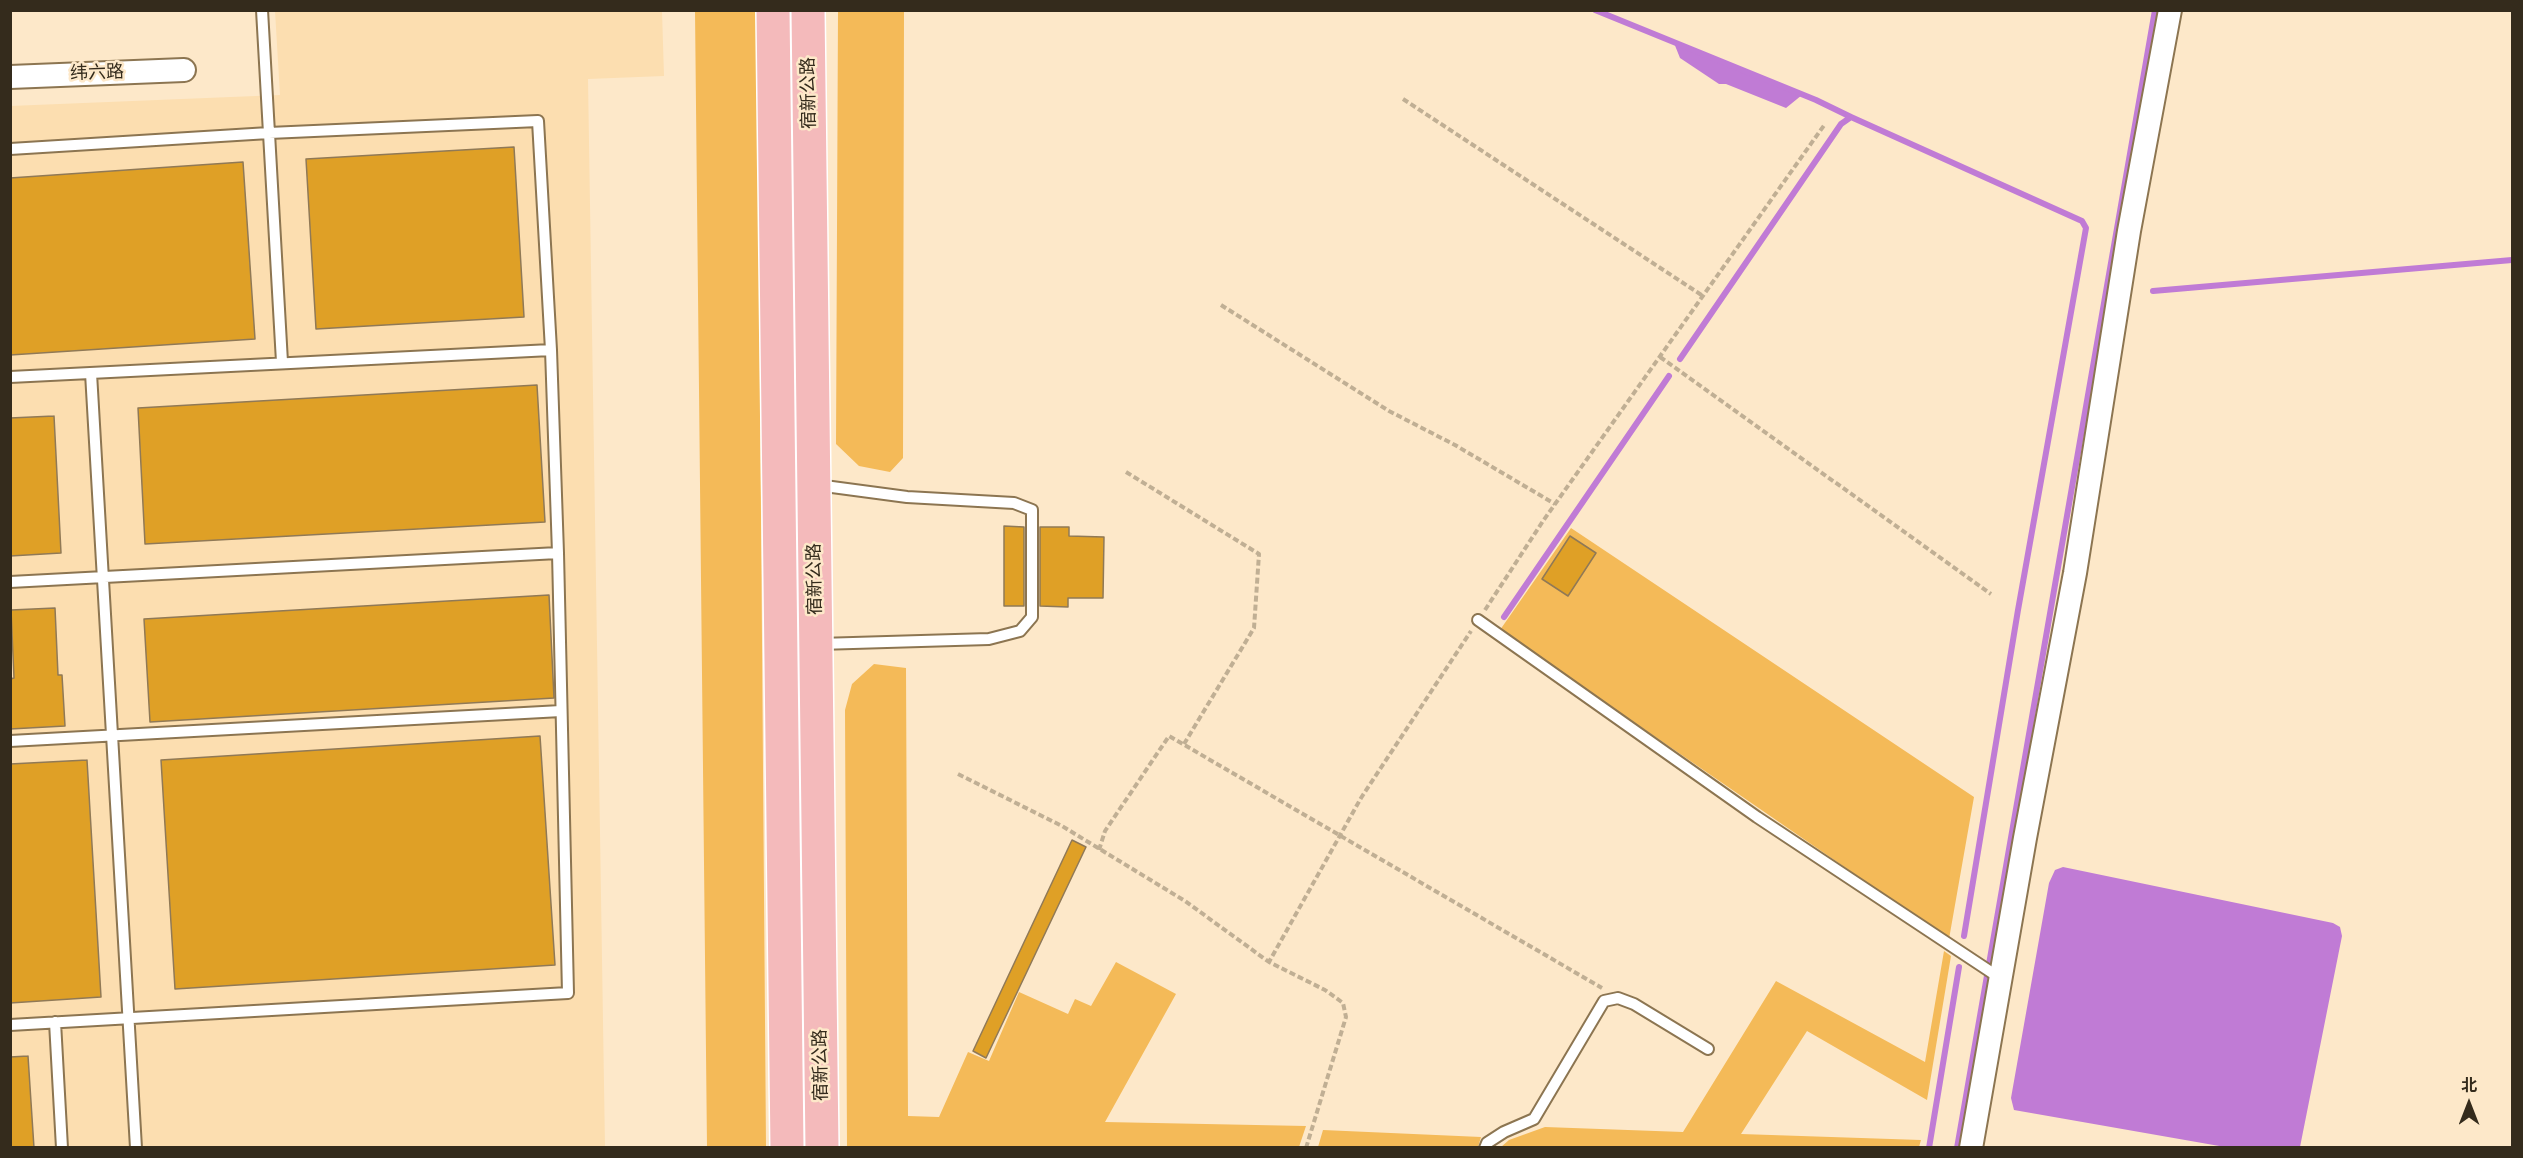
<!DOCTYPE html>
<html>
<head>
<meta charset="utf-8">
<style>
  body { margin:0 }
  #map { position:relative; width:2523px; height:1158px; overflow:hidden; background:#fde8c9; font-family:Karla,"Noto Sans SC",sans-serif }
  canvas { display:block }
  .frame { position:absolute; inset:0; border:12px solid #342b1c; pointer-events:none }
  .north { position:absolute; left:2439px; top:1074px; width:60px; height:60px; -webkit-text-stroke:4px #fde8c9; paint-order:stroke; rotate:0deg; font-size:16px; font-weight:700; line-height:24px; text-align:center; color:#342b1c }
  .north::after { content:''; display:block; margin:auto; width:21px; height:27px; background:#342b1c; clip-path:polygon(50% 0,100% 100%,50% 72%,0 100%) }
</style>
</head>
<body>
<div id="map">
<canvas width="2523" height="1158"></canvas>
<div class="frame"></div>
<div class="north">北</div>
</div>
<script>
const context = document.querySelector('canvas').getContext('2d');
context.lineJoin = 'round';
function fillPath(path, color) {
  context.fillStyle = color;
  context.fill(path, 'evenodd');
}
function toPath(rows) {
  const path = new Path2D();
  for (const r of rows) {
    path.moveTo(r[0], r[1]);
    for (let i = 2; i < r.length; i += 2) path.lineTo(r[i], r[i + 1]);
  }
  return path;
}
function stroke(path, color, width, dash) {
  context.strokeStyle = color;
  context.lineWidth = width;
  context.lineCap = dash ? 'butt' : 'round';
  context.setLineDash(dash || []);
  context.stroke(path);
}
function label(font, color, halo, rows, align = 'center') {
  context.font = font + ' Karla,"Noto Sans SC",sans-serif';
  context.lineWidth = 5;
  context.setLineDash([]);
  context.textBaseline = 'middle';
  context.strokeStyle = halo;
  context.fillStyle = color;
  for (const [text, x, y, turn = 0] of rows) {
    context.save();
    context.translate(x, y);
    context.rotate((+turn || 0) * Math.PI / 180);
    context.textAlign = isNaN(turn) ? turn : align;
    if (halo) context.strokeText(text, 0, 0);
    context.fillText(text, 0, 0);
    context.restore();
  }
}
fillPath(toPath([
  [275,11,662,11,664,76,588,79,605,1147,11,1147,10,106,280,95]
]), '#fcdeb0');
fillPath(toPath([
  [695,11,757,11,766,1147,707,1147],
  [838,11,904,11,903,458,890,472,859,466,836,444],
  [1571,528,1974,797,1949,939,1500,630],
  [874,664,906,668,908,1116,939,1117,968,1052,989,1061,1019,992,1068,1014,1075,999,1091,1006,1116,962,1176,994,1105,1122,1306,1126,1299,1147,847,1147,845,710,852,684],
  [1944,951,1951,956,1927,1100,1807,1031,1741,1134,1921,1140,1919,1147,1501,1147,1509,1140,1545,1127,1683,1132,1776,981,1925,1062],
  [1323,1130,1481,1137,1478,1147,1318,1147]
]), '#f4ba58');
fillPath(toPath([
  [1674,43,1802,95,1786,108,1726,84,1719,84,1680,58],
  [2063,867,2333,923,2340,927,2342,936,2300,1147,2225,1147,2014,1110,2011,1098,2049,883,2055,870]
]), '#c07bd5');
stroke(toPath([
  [1595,10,1816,100,1851,117],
  [2153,291,2512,260],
  [1680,359,1841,124,1851,117,2082,221,2086,228,2018,610,1964,936],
  [1504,617,1669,376],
  [1929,1148,1959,967],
  [1957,1148,2155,10]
]), '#c07bd5', 6);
const building = toPath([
  [514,147,524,317,316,329,306,159,514,147],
  [243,162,255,339,10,355,10,178,243,162],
  [537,385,545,522,145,544,138,408,537,385],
  [54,416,61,553,10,556,10,418,54,416],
  [1004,526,1024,527,1024,606,1004,606,1004,526],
  [1040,527,1069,527,1069,536,1104,537,1103,598,1068,598,1068,607,1040,606,1040,527],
  [1570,536,1596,553,1568,596,1542,579,1570,536],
  [549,595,554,698,150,722,144,619,549,595],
  [55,608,58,675,62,675,65,726,10,729,10,679,14,678,11,610,55,608],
  [540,736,555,965,175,989,161,760,540,736],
  [87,760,101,997,10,1003,10,764,87,760],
  [1072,840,1086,847,986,1058,973,1051,1072,840],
  [28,1056,34,1148,10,1148,10,1057,28,1056]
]);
fillPath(building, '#dfa026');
stroke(building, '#907956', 1.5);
const service = toPath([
  [262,10,282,362],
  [10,149,269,133,538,121,551,350,558,553,568,993,10,1025],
  [91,373,136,1148],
  [10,377,551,350],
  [817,485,907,497,1014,503,1032,510,1032,617,1020,631,989,639,819,644],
  [10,582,558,553],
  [1478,620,1757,817,2000,978],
  [10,741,561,711],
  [55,1022,62,1148],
  [1485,1148,1487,1143,1504,1132,1534,1119,1604,1001,1618,998,1634,1004,1708,1049]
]);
const minor = toPath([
  [10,77,184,70],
  [1971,1148,2025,838,2075,573,2129,231,2170,10]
]);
const trunk = toPath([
  [773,10,787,1148],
  [808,10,822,1148]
]);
stroke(service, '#8c7551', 14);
stroke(minor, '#8c7551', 26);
stroke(trunk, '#fff', 36);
stroke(toPath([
  [1403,99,1703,296],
  [1221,305,1389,411,1455,445,1555,504],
  [1660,357,1991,594],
  [1126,472,1259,554,1254,628,1184,744],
  [1485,610,1543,521,1825,124],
  [958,774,1062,826,1185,901,1269,962],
  [1099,850,1105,831,1169,736,1602,988],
  [1306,1148,1346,1017,1343,1003,1325,990,1269,962,1361,798,1471,631]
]), '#c0af94', 4, [6, 3]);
stroke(service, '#fff', 10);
stroke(minor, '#fff', 22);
stroke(trunk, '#f4babb', 33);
label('18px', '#342b1c', '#fde8c9', [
  ["纬六路",97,73,-2],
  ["宿新公路",809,93,-91],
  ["宿新公路",815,579,-91],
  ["宿新公路",821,1065,-91]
]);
</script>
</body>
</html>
